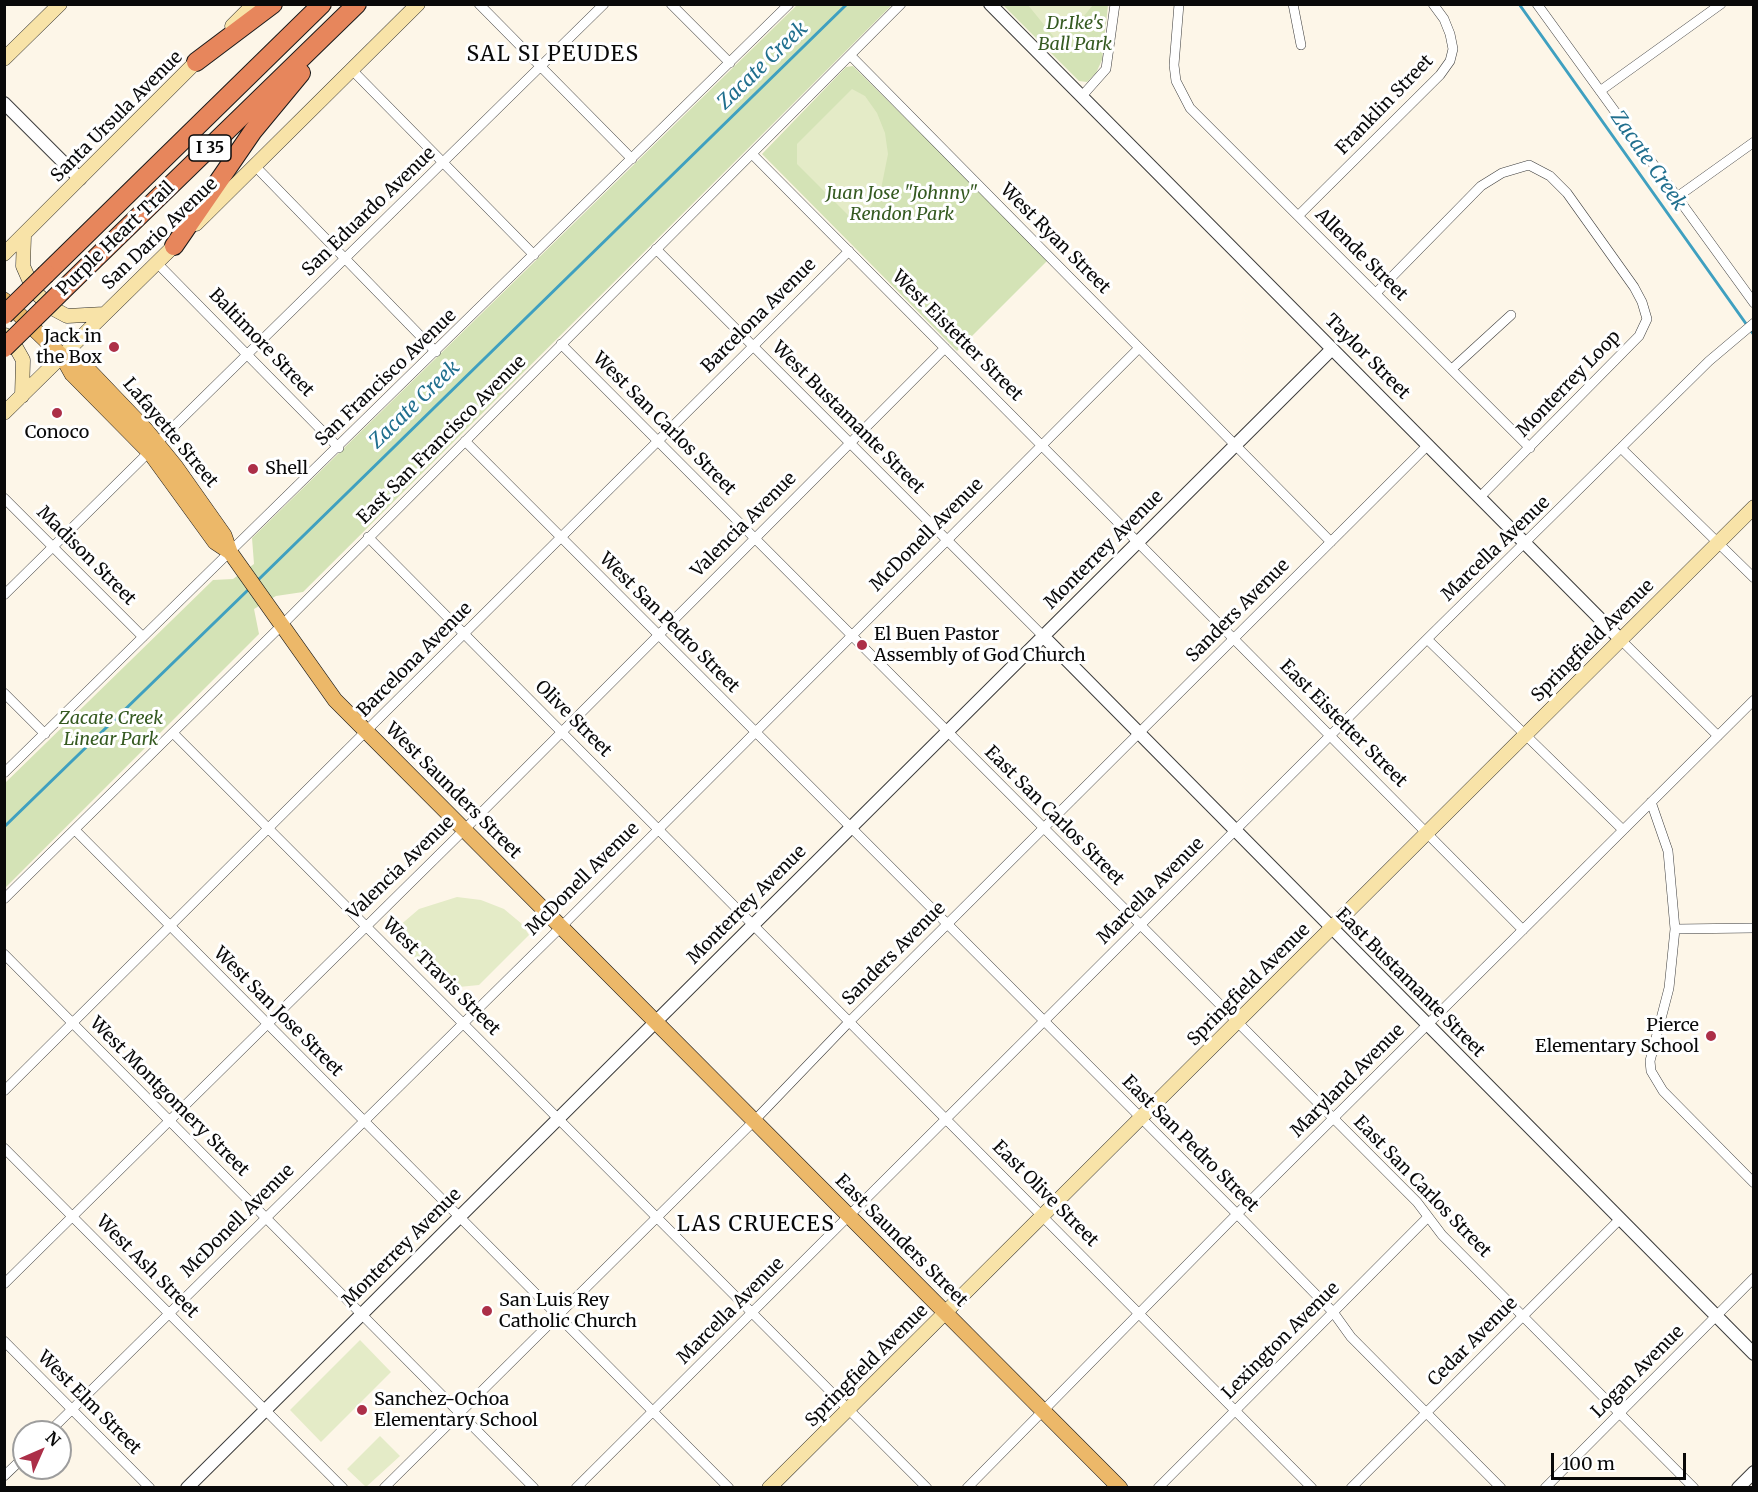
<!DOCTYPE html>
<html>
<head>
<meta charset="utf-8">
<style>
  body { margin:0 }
  #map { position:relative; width:1758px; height:1492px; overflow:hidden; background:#fdf6e8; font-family:Merriweather,serif }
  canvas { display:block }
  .frame { position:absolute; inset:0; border:6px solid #090909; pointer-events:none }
  .north { position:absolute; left:12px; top:1420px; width:60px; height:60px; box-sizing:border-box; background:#fff; border:2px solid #9d9d9d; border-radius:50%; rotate:45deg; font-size:16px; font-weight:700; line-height:24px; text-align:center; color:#090909 }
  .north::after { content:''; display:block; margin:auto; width:21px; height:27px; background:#ac2f48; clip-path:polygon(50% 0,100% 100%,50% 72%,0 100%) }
  .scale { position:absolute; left:1551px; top:1453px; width:135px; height:27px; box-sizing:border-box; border:3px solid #090909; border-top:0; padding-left:8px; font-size:18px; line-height:21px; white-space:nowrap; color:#090909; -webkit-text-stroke:4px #fff; paint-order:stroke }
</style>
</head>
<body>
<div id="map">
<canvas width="1758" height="1492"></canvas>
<div class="frame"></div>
<div class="north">N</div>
<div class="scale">100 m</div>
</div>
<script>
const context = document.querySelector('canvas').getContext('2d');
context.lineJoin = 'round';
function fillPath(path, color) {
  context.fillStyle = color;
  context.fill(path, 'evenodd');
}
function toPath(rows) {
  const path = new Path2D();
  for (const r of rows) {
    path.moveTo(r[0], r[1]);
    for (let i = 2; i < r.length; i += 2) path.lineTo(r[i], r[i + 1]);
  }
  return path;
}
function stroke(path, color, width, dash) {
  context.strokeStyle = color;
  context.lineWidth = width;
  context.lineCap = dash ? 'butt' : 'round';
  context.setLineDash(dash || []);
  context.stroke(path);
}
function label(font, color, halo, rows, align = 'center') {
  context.font = font + ' Merriweather,serif';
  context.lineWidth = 6;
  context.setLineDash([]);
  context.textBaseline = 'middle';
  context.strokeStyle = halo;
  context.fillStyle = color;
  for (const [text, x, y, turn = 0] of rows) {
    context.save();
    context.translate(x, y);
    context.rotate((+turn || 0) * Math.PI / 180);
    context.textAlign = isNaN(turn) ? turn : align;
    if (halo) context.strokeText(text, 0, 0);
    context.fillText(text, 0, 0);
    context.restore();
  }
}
fillPath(toPath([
  [797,5,892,5,303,592,276,596,254,609,259,634,5,888,5,783,213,580,233,579,254,564,252,538],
  [1003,5,1108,5,1102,60,1096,73,1087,82,1079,81],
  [853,66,1048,260,957,351,762,154,846,67]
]), '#d4e3b6');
fillPath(toPath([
  [1028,5,1093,5,1074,28,1057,41],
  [852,89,865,96,877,113,885,133,888,154,881,189,870,207,855,222,797,164,797,144],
  [457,897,481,900,504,909,522,924,529,935,479,985,459,987,442,984,391,933,419,909],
  [360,1340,391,1372,321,1442,290,1410],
  [380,1436,400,1456,366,1487,347,1469]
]), '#e4ebc7');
stroke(toPath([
  [1519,4,1754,335],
  [256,582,847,4],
  [4,827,249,589]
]), '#3fa0c0', 3);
const minor = toPath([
  [479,4,632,159],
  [671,4,730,63],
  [1179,4,1174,65,1176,81,1190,108,1530,448],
  [1293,4,1301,45],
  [1537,4,1754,303],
  [851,56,1331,542],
  [352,70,534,255],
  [1600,91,1721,4],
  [1082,96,1106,69,1115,4],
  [752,154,1523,930],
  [255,166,436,352],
  [1677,197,1754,142],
  [1298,216,1440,75,1450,61,1453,49,1450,34,1444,19,1433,4],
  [656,249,1043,636],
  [157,263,339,448],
  [1376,293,1481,186,1502,173,1529,165,1550,176,1567,193,1634,287,1642,302,1647,319,1639,336,1480,497],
  [561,344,1417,1202,1442,1235,1694,1488],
  [1453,368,1511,315],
  [465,441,1237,1214,1333,1312,1351,1337,1501,1488],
  [157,443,604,4],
  [1622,449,1754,578],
  [4,498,143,637],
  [368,537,1312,1488],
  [4,595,149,452],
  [1427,639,1623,830],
  [1620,639,1718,736],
  [4,693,45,734],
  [173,733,927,1488],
  [4,773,789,4],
  [1651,802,1668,851,1675,929,1669,988,1650,1061,1651,1071,1663,1091,1754,1183],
  [75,830,729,1488],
  [4,899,281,626,901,4],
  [1675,929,1754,928],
  [4,954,534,1488],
  [4,1091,849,251],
  [4,1148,343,1488],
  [4,1284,464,830,945,348],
  [4,1341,150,1488],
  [49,1432,561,927,1139,348],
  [4,1476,24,1457],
  [384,1488,754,1121,850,1021,1428,445],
  [576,1488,1427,639,1709,361,1754,323],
  [967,1488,1237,1214,1754,700],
  [1158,1488,1428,1217],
  [1351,1488,1620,1219],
  [1545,1488,1754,1278]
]);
const tertiary = toPath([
  [990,4,1620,639],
  [4,103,80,179],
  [1043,636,1754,1354],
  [187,1488,1332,349],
  [1738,1488,1754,1472]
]);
const secondary = toPath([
  [232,26,254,4],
  [4,59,60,4],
  [196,224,418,4],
  [24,236,23,266,34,291,52,308,67,316,104,314],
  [4,254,201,57],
  [5,335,14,344,23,360,22,396],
  [4,413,180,240],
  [769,1488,1754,507]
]);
const primary = toPath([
  [4,300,62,356,72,374,151,454,215,542,230,552],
  [62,356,83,364,146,430,176,467,224,535,230,552,335,700,1120,1488]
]);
const motorway = toPath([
  [196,62,273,4],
  [174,246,253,131,301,73],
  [46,274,322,4],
  [62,291,357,4]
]);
stroke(minor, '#3c3c3c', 10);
stroke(tertiary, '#3c3c3c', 14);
stroke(secondary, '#2b2b2b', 15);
stroke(primary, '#1a1a1a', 16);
stroke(motorway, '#1a1a1a', 20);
stroke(minor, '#fff', 9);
stroke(tertiary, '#fff', 12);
stroke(secondary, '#f8e3a8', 14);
stroke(primary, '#ecb869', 15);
stroke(motorway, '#e7865c', 18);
const motorwayBridge = toPath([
  [4,315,46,274],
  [4,348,62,291]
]);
stroke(motorwayBridge, '#1a1a1a', 20, []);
stroke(motorwayBridge, '#e7865c', 18);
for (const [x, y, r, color] of [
  [114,347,6,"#ac2f48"],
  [57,413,6,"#ac2f48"],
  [253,469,6,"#ac2f48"],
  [862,645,6,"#ac2f48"],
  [1711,1036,6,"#ac2f48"],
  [487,1311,6,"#ac2f48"],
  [362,1410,6,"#ac2f48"]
]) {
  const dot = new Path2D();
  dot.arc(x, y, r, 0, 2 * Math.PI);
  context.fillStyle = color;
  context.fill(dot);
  stroke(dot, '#fff', 2);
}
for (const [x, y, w] of [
  [210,148,42]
]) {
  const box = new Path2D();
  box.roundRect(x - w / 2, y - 13, w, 26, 4.5);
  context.fillStyle = '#fff';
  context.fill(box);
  stroke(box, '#090909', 1.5);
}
label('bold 16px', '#090909', null, [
  ["I 35",210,148]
]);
label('italic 18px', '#355a21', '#fff', [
  ["Dr.Ike's",1075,24],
  ["Ball Park",1075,45],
  ["Juan Jose \"Johnny\"",902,194],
  ["Rendon Park",902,215],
  ["Zacate Creek",111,719],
  ["Linear Park",111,740]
]);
label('18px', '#090909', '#fff', [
  ["Franklin Street",1385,105,-46],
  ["Santa Ursula Avenue",117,117,-45],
  ["San Eduardo Avenue",369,212,-44],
  ["San Dario Avenue",160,234,-44],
  ["Purple Heart Trail",116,239,-44],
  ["West Ryan Street",1055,239,45],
  ["Allende Street",1361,255,45],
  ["Barcelona Avenue",759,316,-45],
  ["West Eistetter Street",957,336,45],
  ["Baltimore Street",261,343,46],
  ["Taylor Street",1367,357,45],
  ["San Francisco Avenue",386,378,-44],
  ["Monterrey Loop",1569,384,-46],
  ["West Bustamante Street",848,418,45],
  ["West San Carlos Street",664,424,45],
  ["Lafayette Street",170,433,50],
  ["East San Francisco Avenue",442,440,-45],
  ["Valencia Avenue",744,525,-45],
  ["McDonell Avenue",927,535,-45],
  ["Marcella Avenue",1496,549,-44],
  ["Monterrey Avenue",1104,550,-45],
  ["Madison Street",86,556,45],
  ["Sanders Avenue",1238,611,-45],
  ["West San Pedro Street",669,623,45],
  ["Springfield Avenue",1593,641,-45],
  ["Barcelona Avenue",415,660,-45],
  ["Olive Street",573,719,45],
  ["East Eistetter Street",1343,724,45],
  ["West Saunders Street",453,791,45],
  ["East San Carlos Street",1054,816,45],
  ["Valencia Avenue",401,868,-44],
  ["McDonell Avenue",583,879,-45],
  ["Marcella Avenue",1151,891,-45],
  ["Monterrey Avenue",747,905,-45],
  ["Sanders Avenue",894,954,-45],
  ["West Travis Street",441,977,45],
  ["East Bustamante Street",1410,983,45],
  ["Springfield Avenue",1249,985,-45],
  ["West San Jose Street",278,1012,45],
  ["Maryland Avenue",1348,1081,-45],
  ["West Montgomery Street",169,1097,45],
  ["East San Pedro Street",1190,1144,45],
  ["East San Carlos Street",1422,1187,46],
  ["East Olive Street",1045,1194,45],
  ["McDonell Avenue",238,1221,-45],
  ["East Saunders Street",901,1241,45],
  ["Monterrey Avenue",402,1248,-45],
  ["West Ash Street",147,1267,45],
  ["Marcella Avenue",731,1311,-45],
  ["Lexington Avenue",1281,1341,-45],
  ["Cedar Avenue",1473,1342,-45],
  ["Springfield Avenue",867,1366,-45],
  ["Logan Avenue",1638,1372,-45],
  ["West Elm Street",89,1403,45]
]);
label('18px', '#090909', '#fff', [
  ["Jack in",102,337,"right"],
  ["the Box",102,358,"right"],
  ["Conoco",57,433,"center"],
  ["Shell",265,469],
  ["El Buen Pastor",874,635],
  ["Assembly of God Church",874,656],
  ["Pierce",1699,1026,"right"],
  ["Elementary School",1699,1047,"right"],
  ["San Luis Rey",499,1301],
  ["Catholic Church",499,1322],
  ["Sanchez-Ochoa",374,1400],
  ["Elementary School",374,1421]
], 'left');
label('italic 20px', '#206f8e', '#fff', [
  ["Zacate Creek",763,66,-44],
  ["Zacate Creek",1648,161,55],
  ["Zacate Creek",415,405,-44]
]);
context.letterSpacing = '1.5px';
label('21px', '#090909', '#fff', [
  ["SAL SI PEUDES",553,55],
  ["LAS CRUECES",756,1225]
]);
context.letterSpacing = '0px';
</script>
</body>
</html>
